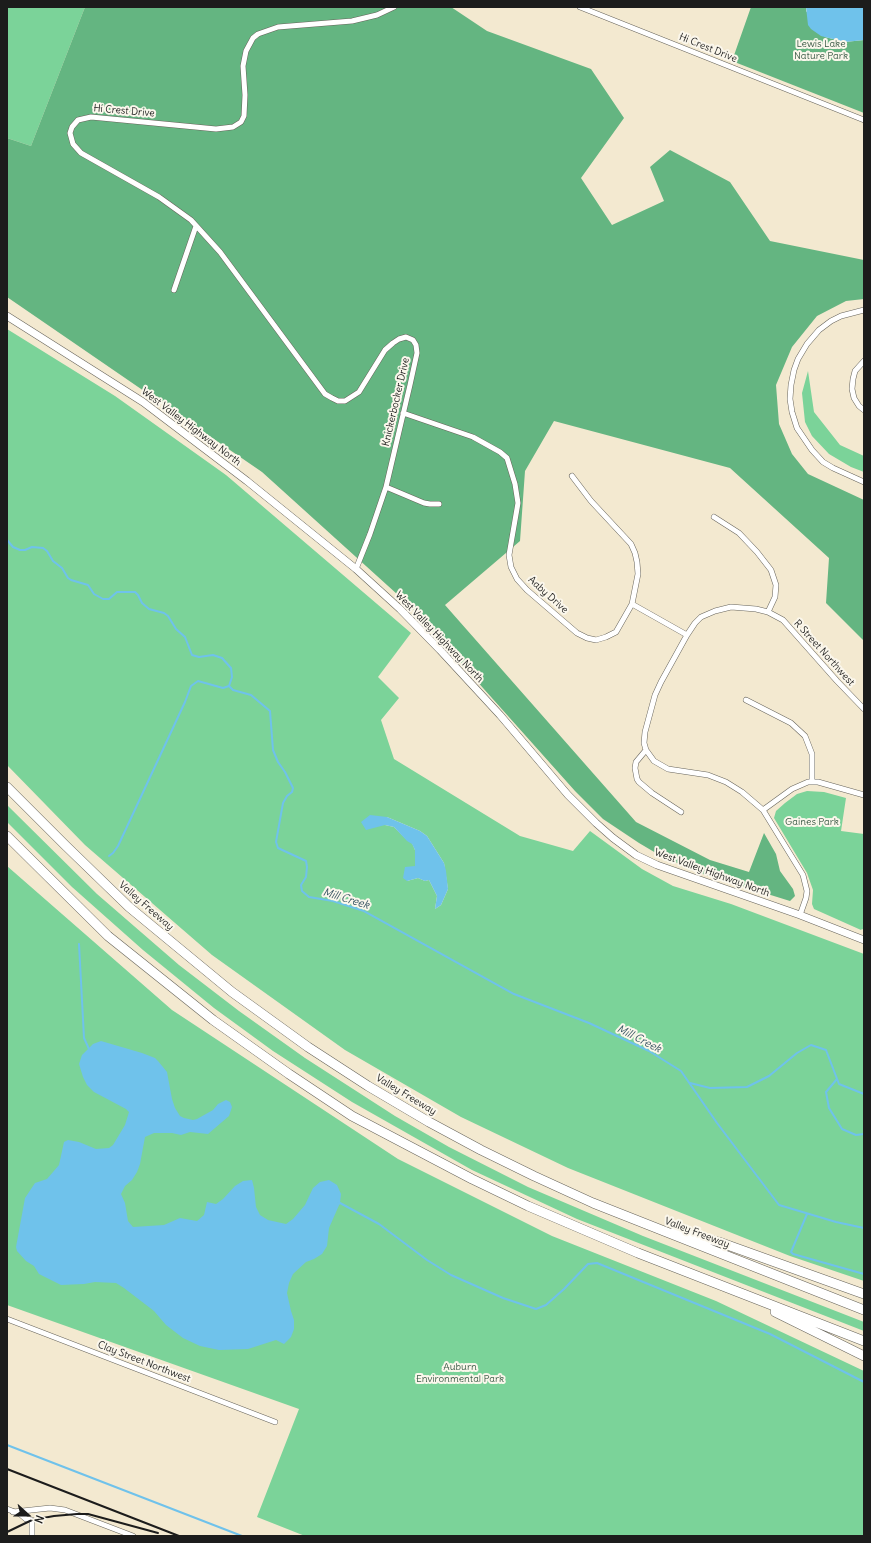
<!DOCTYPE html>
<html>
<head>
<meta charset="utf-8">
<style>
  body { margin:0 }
  #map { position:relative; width:871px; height:1543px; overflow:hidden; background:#f3e9d0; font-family:Delius,sans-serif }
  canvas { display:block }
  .frame { position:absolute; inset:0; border:8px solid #1c1c1c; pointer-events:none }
  .north { position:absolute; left:8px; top:1495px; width:40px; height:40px; -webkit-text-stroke:3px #fbf7ec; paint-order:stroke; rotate:111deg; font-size:11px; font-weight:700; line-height:16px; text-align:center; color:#1c1c1c }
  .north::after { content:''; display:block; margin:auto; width:14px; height:18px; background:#1c1c1c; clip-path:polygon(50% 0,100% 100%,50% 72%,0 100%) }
</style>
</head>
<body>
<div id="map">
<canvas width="871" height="1543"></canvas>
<div class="frame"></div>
<div class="north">N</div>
</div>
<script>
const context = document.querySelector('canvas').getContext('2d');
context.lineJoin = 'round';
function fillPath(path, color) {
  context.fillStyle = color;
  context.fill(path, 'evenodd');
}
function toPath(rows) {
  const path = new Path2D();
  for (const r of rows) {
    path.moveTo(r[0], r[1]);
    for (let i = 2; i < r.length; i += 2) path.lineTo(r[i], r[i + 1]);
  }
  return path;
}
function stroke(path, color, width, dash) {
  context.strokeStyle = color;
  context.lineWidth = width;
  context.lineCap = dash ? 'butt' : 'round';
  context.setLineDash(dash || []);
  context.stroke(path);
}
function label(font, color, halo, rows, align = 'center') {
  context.font = font + ' Delius,sans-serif';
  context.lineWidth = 4;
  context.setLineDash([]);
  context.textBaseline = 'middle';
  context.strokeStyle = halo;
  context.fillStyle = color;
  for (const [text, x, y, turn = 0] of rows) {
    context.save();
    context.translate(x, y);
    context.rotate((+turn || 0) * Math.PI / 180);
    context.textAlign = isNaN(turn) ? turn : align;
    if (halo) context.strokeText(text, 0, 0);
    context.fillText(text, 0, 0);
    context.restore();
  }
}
fillPath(toPath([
  [7,7,85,7,31,146,7,138],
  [7,329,115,396,226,475,411,633,378,677,399,698,381,720,394,759,520,836,573,851,590,831,642,869,673,886,731,904,864,954,864,1281,790,1256,568,1168,461,1117,345,1050,212,955,85,845,7,765],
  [387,817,420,831,427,836,444,863,448,889,441,905,435,909,437,896,429,880,425,881,418,878,407,881,415,867,415,850,412,843,407,840,394,827,385,825],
  [808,371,814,412,840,445,864,456,864,472,851,467,829,454,812,436,805,422,802,393],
  [807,791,824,792,846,798,841,831,864,834,863,850,864,859,864,930,862,929,861,930,814,909,812,904,813,890,807,873,774,818,776,811,785,803,797,794],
  [7,805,97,894,179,965,239,1011,305,1058,395,1116,449,1147,528,1187,643,1236,864,1322,864,1331,577,1219,472,1170,352,1102,273,1051,214,1008,143,950,72,887,7,822],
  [7,866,172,1010,398,1159,552,1236,716,1301,864,1371,864,1536,305,1536,257,1517,299,1409,7,1305]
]), '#7bd399');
fillPath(toPath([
  [85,7,451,7,487,31,591,69,624,118,581,178,612,225,664,201,650,167,670,150,730,182,770,241,864,260,864,299,846,301,817,316,792,347,776,385,779,424,792,454,808,474,864,500,864,641,826,603,829,558,730,468,554,421,525,471,520,541,445,605,636,822,710,860,749,872,764,833,776,854,780,871,793,889,795,896,790,901,703,874,661,856,639,843,603,819,575,791,408,604,262,472,7,297,7,138,31,146],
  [751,7,806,7,806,11,825,37,845,42,864,40,864,113,732,61]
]), '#64b581');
fillPath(toPath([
  [806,7,864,7,864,40,845,42,821,36,811,29,808,25],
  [370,815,387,817,420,831,427,836,444,863,446,871,448,889,441,905,435,909,437,896,429,880,425,881,418,878,407,881,403,878,405,867,415,866,415,850,412,844,407,841,394,827,385,825,366,830,361,822],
  [101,1041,142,1053,155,1058,158,1061,167,1072,172,1099,175,1108,180,1116,184,1118,193,1120,197,1119,213,1110,218,1104,226,1100,230,1102,232,1107,229,1116,208,1134,190,1132,181,1135,172,1133,154,1133,145,1137,140,1164,137,1172,132,1180,125,1186,121,1194,125,1203,128,1221,133,1227,164,1225,180,1218,197,1221,204,1215,207,1202,216,1204,223,1199,235,1186,243,1181,252,1180,254,1188,256,1207,260,1215,268,1220,286,1224,293,1219,305,1205,313,1188,320,1182,329,1180,337,1185,341,1194,340,1203,329,1228,327,1246,322,1254,314,1259,306,1262,293,1274,289,1283,287,1293,291,1311,294,1320,294,1329,291,1337,284,1344,276,1340,248,1349,219,1350,200,1346,183,1338,166,1325,154,1311,124,1288,116,1283,95,1282,84,1284,61,1285,39,1274,34,1266,26,1261,17,1251,16,1247,25,1198,35,1183,47,1179,59,1165,64,1142,68,1140,79,1142,96,1149,109,1148,113,1145,125,1125,129,1112,126,1109,94,1092,87,1085,83,1077,79,1064,82,1055,93,1044]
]), '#6fc2eb');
stroke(toPath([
  [7,540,13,547,20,550,25,550,32,547,43,548,47,551,53,561,62,568,68,578,71,580,88,585,94,594,103,599,109,599,117,592,135,592,138,595,142,603,149,609,164,613,168,616,176,629,185,637,192,655,199,657,213,655,222,658,231,668,232,677,229,686,233,690,251,695,270,711,273,750,278,762,285,772,293,788,292,792,287,796,283,803,276,842,278,848,306,861,307,867,306,877,301,885,302,891,309,897,333,901,364,911,514,994,589,1023,649,1051,681,1071,717,1123,779,1205,836,1222,864,1228],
  [109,856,113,853,118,846,185,702,191,686,198,681,223,688,229,686],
  [79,944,84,1038,89,1049],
  [837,1079,826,1092,829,1108,842,1129,856,1135,864,1134],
  [690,1083,710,1088,747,1087,769,1076,797,1053,811,1045,826,1050,839,1084,864,1094],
  [338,1204,340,1203,379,1224,427,1260,451,1275,503,1298,536,1309,546,1305,564,1289,588,1264,597,1263,770,1334,864,1382],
  [807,1214,791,1252,793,1254,864,1274],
  [7,1445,242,1536]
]), '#6fc2eb', 2);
const minor = toPath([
  [580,7,864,120],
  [174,290,196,226],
  [864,310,841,316,831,321,819,330,807,344,798,359,794,370,791,385,790,399,792,412,797,428,812,450,823,462,833,468,864,482],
  [864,361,855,371,853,379,852,389,854,398,859,406,864,410],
  [403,413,473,437,500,452,507,458,515,484,518,503,509,555,511,567,517,579,527,590,577,633,587,638,596,640,606,637,616,632,632,604,638,574,637,562,635,553,631,544,591,501,572,476],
  [386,487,424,503,430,504,439,504],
  [714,517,739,533,757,552,771,570,776,585,775,597,768,612],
  [356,569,370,534,386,487,410,385,417,353,416,345,413,340,406,337,399,339,393,343,385,350,359,392,345,401,338,401,332,398,325,394,220,252,191,220,159,197,81,153,73,144,70,133,72,127,78,120,91,117,216,129,233,127,241,122,244,116,245,95,243,66,246,51,253,38,258,34,278,27,352,21,377,15,394,7],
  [632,604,687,635,695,623,701,617,715,611,731,607,756,609,768,612,783,620,837,681,864,709],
  [687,635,661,682,655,695,645,732,644,743,646,750,654,761,668,769,708,775,726,782,742,792,763,810,792,789,808,782,818,782,864,795],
  [746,700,791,723,805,736,812,754,812,781],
  [646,750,636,762,635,768,637,779,639,782,652,793,681,812],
  [763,810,803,875,807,891,806,898,800,915],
  [7,1319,275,1422],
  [7,1509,20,1514,26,1519,32,1520,32,1536],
  [13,1512,50,1508,65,1510,133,1536]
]);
const secondary = toPath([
  [7,316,143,402,247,481,356,569,400,609,440,650,500,715,568,795,596,823,613,838,636,855,657,865,800,915,864,940]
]);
const motorway = toPath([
  [7,787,65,845,129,907,232,992,308,1047,368,1086,429,1122,481,1150,534,1176,593,1203,864,1310],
  [7,836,108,936,213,1020,289,1074,352,1116,472,1179,528,1206,638,1253,864,1341],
  [675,1231,719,1242,864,1294],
  [775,1312,864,1356]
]);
stroke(minor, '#67645b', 6);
stroke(secondary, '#67645b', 8);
stroke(motorway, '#67645b', 10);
stroke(minor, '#fff', 5);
stroke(secondary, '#fff', 7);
stroke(motorway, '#fff', 9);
stroke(toPath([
  [7,1469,179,1536],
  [7,1532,32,1520,54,1516,77,1514,88,1514,158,1533]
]), '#1c1c1c', 2);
label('10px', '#3d5c48', '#fbf7ec', [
  ["Lewis Lake",821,44],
  ["Nature Park",821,56],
  ["Gaines Park",812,822],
  ["Auburn",460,1367],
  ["Environmental Park",460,1379]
]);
label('10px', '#1c1c1c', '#fbf7ec', [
  ["Hi Crest Drive",708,48,22],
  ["Hi Crest Drive",124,111,5],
  ["Knickerbocker Drive",396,402,-77],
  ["West Valley Highway North",191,427,37],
  ["Aaby Drive",548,595,42],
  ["West Valley Highway North",439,637,46],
  ["R Street Northwest",824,653,48],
  ["West Valley Highway North",712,873,20],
  ["Valley Freeway",146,906,41],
  ["Valley Freeway",406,1095,31],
  ["Valley Freeway",697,1233,21],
  ["Clay Street Northwest",144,1362,21]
]);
label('italic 11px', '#395664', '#fbf7ec', [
  ["Mill Creek",346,899,17],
  ["Mill Creek",639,1039,27]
]);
</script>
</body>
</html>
